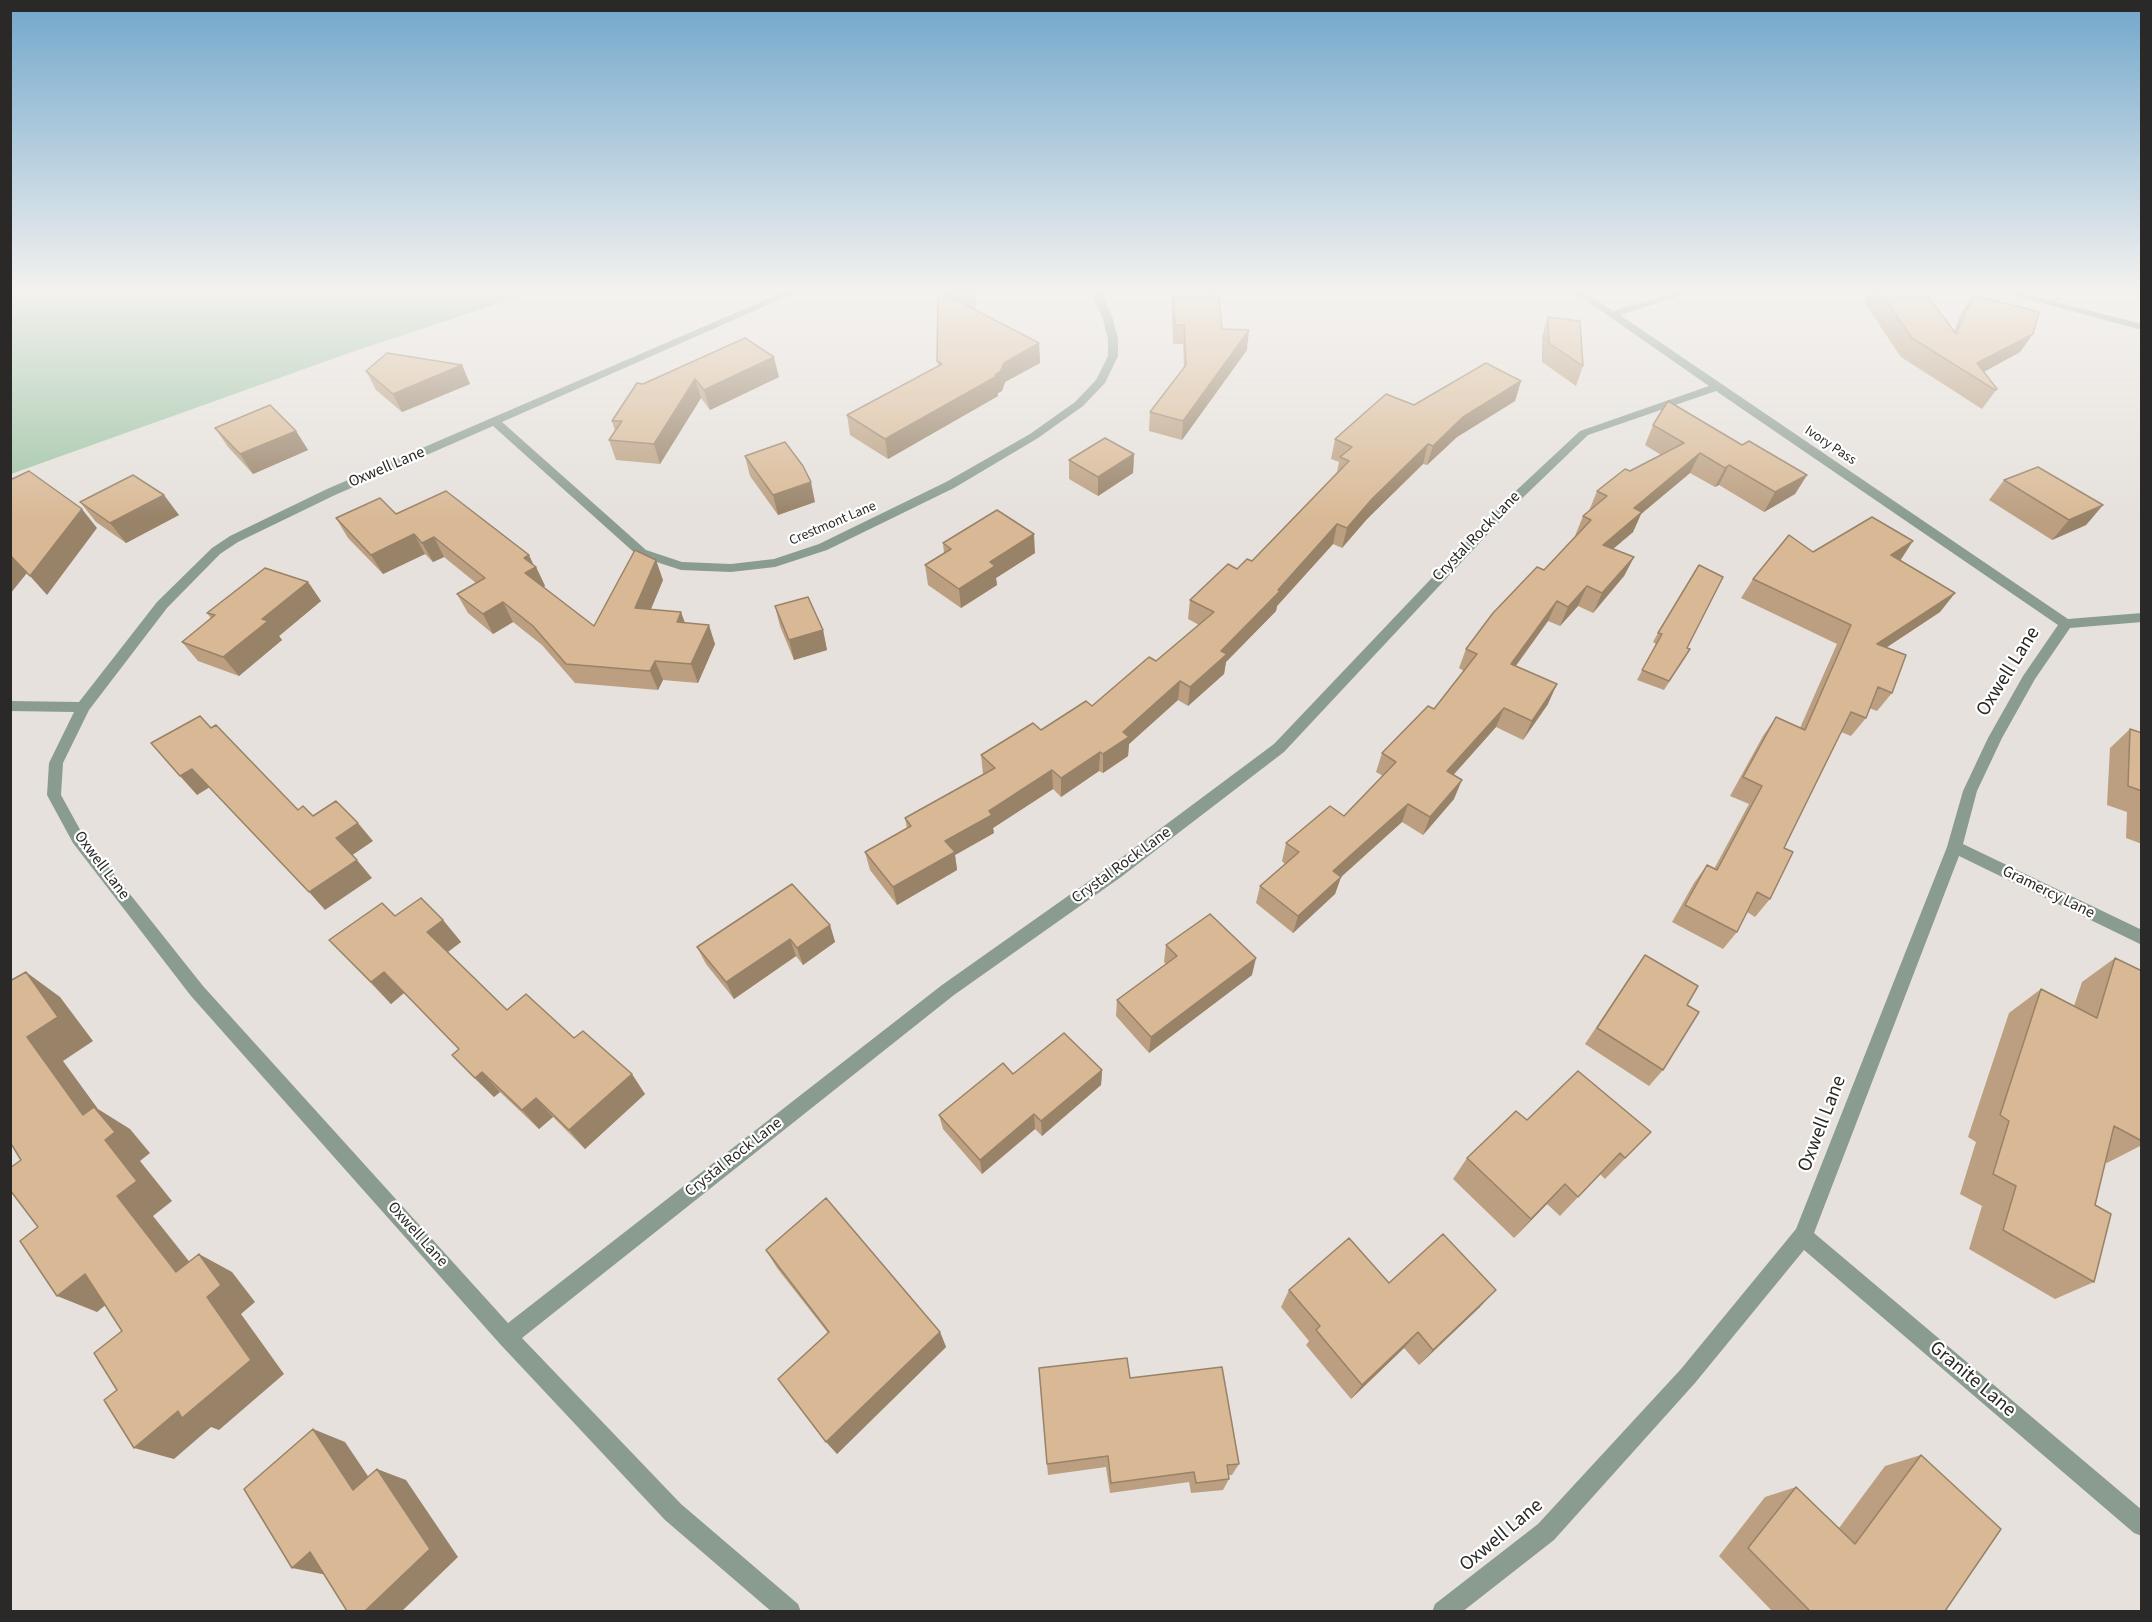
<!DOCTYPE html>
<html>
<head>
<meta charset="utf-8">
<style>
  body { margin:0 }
  #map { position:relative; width:2152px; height:1622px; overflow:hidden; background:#e6e1dc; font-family:"Source Sans 3",sans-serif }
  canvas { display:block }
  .frame { position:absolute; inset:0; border:12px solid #2b2927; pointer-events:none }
</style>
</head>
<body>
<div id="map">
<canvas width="2152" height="1622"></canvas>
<div class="frame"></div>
</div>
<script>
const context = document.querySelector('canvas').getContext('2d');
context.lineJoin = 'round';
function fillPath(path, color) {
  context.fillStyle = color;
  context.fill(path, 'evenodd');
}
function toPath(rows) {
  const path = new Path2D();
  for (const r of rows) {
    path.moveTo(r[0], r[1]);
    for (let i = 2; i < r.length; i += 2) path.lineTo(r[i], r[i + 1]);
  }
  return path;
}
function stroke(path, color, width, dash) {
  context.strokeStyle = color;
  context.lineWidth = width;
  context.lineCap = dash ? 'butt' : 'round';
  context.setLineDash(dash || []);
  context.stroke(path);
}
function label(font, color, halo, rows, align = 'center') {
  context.font = font + ' "Source Sans 3",sans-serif';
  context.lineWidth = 4.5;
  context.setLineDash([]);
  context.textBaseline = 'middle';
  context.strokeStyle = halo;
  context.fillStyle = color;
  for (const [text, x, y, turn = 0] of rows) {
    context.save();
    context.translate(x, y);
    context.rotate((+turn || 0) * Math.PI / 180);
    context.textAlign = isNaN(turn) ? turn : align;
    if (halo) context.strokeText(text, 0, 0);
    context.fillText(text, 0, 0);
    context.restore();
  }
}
fillPath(toPath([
  [11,292,534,292,349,353,11,474]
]), '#9ec4a5');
fillPath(toPath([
  [784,292,797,292,502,422,646,550,682,562,731,564,774,559,819,544,946,482,1030,434,1075,402,1096,380,1108,356,1108,339,1102,316,1091,292,1101,292,1112,316,1118,339,1118,356,1105,383,1083,406,1038,438,954,488,827,550,775,567,731,572,681,570,638,556,493,426,335,495,238,542,220,554,167,608,89,710,63,763,61,795,83,835,203,986,508,1323,942,985,1109,867,1274,744,1505,501,1580,431,1709,386,1574,292,1585,292,1613,311,1676,292,1691,292,1620,315,2068,619,2142,613,2142,622,2070,628,2035,679,2002,738,1977,791,1963,844,2142,930,2142,945,1959,856,1814,1233,2142,1510,2142,1536,2134,1533,1804,1250,1695,1383,1554,1540,1462,1612,1432,1612,1435,1604,1538,1524,1681,1369,1796,1229,1947,847,1963,791,1988,738,2023,676,2058,625,1716,391,1588,435,1513,507,1284,752,1121,877,954,995,522,1338,681,1504,798,1604,801,1612,772,1612,665,1520,500,1344,191,996,73,843,47,795,49,763,74,712,10,711,10,701,79,702,157,602,212,548,230,536,327,489,784,292],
  [2001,292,2017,292,2142,324,2142,330,2001,292]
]), '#8a9c90');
fillPath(toPath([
  [938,292,976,292,976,308,972,308,1039,343,1040,363,1005,382,1002,391,998,393,998,396,888,459,850,435,847,415,938,366],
  [1171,292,1217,292,1216,295,1222,329,1247,350,1182,440,1149,431,1150,412,1184,368,1183,344,1173,344],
  [1869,292,1880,292,1954,331,1961,313,1973,295,2033,334,2020,352,1984,372,1997,389,1982,409,1901,357,1864,302],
  [1548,317,1583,366,1576,386,1542,362,1542,336],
  [745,338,779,377,710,410,701,398,660,464,616,460,609,440,615,431,612,421,643,384],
  [462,365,470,384,402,412,376,390,366,371],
  [1521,381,1515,401,1457,437,1427,465,1423,464,1367,519,1342,548,1333,544,1277,606,1276,611,1226,662,1224,674,1188,706,1178,700,1129,744,1128,756,1103,773,1099,771,1061,797,1053,789,993,828,994,833,955,855,957,870,897,905,870,870,865,852,907,829,905,818,983,774,981,755,1041,730,1092,706,1156,661,1199,625,1188,619,1190,600,1237,569,1252,561,1337,472,1339,462,1331,459,1335,439,1414,405],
  [1653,425,1742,445,1807,475,1795,494,1764,512,1719,485,1715,487,1690,473,1641,514,1633,532,1613,549,1634,557,1624,576,1593,613,1578,606,1560,626,1548,621,1516,666,1548,704,1523,740,1496,727,1453,775,1454,799,1423,835,1402,822,1341,877,1335,894,1293,933,1256,903,1260,886,1285,864,1282,861,1286,843,1344,816,1383,776,1376,772,1382,753,1434,709,1464,671,1459,668,1466,649,1544,570,1576,536,1575,536,1583,516,1589,511,1597,491,1630,471,1661,455,1645,445],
  [215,428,296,431,308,450,253,474,228,447],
  [1134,454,1133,473,1098,496,1069,479,1069,460],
  [745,456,815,502,778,515,750,476],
  [2004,480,2103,505,2086,525,2052,540,1989,500],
  [80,502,179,515,126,543,96,522],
  [396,514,533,565,536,567,545,586,544,587,594,626,663,580,651,609,685,623,715,644,698,683,663,680,658,690,575,683,542,645,513,622,493,634,468,613,457,594,476,583,444,557,433,562,425,554,383,574,348,538,336,518],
  [943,543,1035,553,996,578,997,585,961,608,928,585,925,565,944,553],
  [1813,552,1900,560,1955,593,1940,612,1887,647,1892,693,1877,711,1869,708,1866,718,1851,736,1841,732,1784,848,1770,899,1755,917,1747,912,1737,932,1723,949,1672,922,1694,883,1707,865,1714,869,1749,804,1730,796,1763,736,1776,717,1800,728,1837,644,1741,598,1753,579],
  [308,582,321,601,279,636,282,640,239,676,198,661,182,642,211,618,207,613],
  [775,606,823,630,827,650,794,660,780,626],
  [1658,633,1687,648,1684,659,1664,690,1637,680,1656,644,1653,642],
  [2130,729,2142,733,2142,844,2126,838,2127,812,2107,805,2110,748],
  [395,916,443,920,461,942,448,952,507,1010,574,1038,645,1094,585,1149,553,1117,539,1129,500,1092,494,1097,471,1075,452,1055,459,1049,404,993,391,1004,329,940],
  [830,925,835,942,803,965,796,956,734,999,706,964,697,947],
  [1166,945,1252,975,1149,1053,1116,1016,1117,1000,1166,964,1164,962],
  [1645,955,1687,1005,1663,1070,1649,1086,1585,1044,1633,972],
  [2115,958,2142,971,2142,1145,2107,1163,2105,1162,2095,1205,2094,1282,2055,1299,1969,1249,1982,1206,1960,1194,1976,1142,1968,1137,2009,1013,2041,989,2074,1006,2082,982],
  [1102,1070,1101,1085,1042,1136,1035,1129,982,1174,943,1129,939,1115,1013,1074],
  [1527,1120,1651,1132,1605,1179,1600,1174,1560,1216,1547,1204,1514,1238,1453,1179,1467,1158],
  [766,1250,940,1332,946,1347,837,1454,828,1333,777,1268],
  [1389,1283,1480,1307,1419,1365,1404,1348,1351,1399,1306,1345,1309,1341,1281,1307,1289,1290],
  [1130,1378,1239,1464,1232,1475,1228,1475,1229,1479,1223,1490,1191,1493,1189,1482,1110,1493,1106,1467,1048,1475,1047,1464],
  [1921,1455,1945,1611,1772,1611,1719,1556,1765,1497,1796,1487,1839,1528,1885,1466]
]), '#bb9f80');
fillPath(toPath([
  [1249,330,1247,350,1182,440,1183,421],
  [2033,334,2020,352,1974,377,1977,363],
  [1039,343,1040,363,1005,382,1002,391,998,393,998,396,888,459,885,439,1004,363],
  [774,357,779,377,710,410,704,390],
  [462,365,470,384,402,412,393,394],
  [695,379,701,398,660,464,654,444],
  [1521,381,1515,401,1457,437,1427,465,1433,446,1463,417],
  [296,431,308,450,253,474,240,454],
  [1428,444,1423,464,1367,519,1342,548,1347,528,1372,499],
  [1700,453,1690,473,1641,514,1633,532,1594,565,1603,545,1634,508],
  [1134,454,1133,473,1098,496,1098,477],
  [1729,465,1719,485,1715,487,1725,468],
  [1807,475,1795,494,1764,512,1775,492],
  [811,482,815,502,778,515,773,495],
  [164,495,179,515,126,543,110,523],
  [2103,505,2086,525,2052,540,2069,520],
  [82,509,97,528,47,595,30,576],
  [1337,524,1333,544,1277,606,1276,611,1226,662,1224,674,1188,706,1190,687,1221,651,1278,590],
  [414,534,425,554,383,574,371,555],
  [1034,534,1035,553,996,578,997,585,961,608,959,589,990,562],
  [434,537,444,557,433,562,422,543],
  [1913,541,1900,561,1891,555],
  [10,555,27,573,10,594],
  [529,555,535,568,536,567,545,586,535,592,525,573,524,558],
  [1634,557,1624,576,1593,613,1602,593],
  [656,560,663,580,643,628,635,608],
  [308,582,321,601,279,636,282,640,239,676,223,657,262,619],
  [1587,586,1578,606,1560,626,1568,607],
  [1955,593,1940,612,1863,663,1877,644],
  [1557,601,1548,621,1503,683,1511,664],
  [503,602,513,622,493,634,483,614],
  [681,612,688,631,677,622],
  [709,625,715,644,698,683,691,664],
  [823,630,827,650,794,660,789,640],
  [655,661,663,680,658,690,650,671],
  [1180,681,1178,700,1129,744,1128,756,1103,773,1103,754,1123,732],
  [1557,684,1548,704,1523,740,1532,721],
  [1504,708,1496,727,1440,790,1447,771],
  [1100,752,1099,771,1061,797,1061,778],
  [192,769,210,787,197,795,180,776],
  [1052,770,1053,789,993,828,994,833,955,855,957,870,897,905,893,887,945,841,989,811],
  [1462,780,1454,799,1423,835,1430,817],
  [1408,804,1402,822,1341,877,1335,894,1293,933,1298,916,1333,871],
  [358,823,373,841,351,856,336,838],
  [357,860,372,878,325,910,309,892],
  [443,920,461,942,445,954,427,932],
  [830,925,835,942,803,965,797,948],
  [790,939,796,956,734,999,726,982],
  [1256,958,1252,975,1149,1053,1151,1037],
  [26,972,60,997,93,1041,63,1061,98,1109,130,1129,150,1153,140,1161,172,1201,153,1216,211,1289,176,1272,117,1196,27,1037],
  [384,972,404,993,391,1004,371,982],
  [1102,1070,1101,1085,1042,1136,1041,1121],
  [482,1072,500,1092,494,1097,475,1078],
  [632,1074,645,1094,585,1149,569,1130],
  [536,1098,553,1117,539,1129,522,1110],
  [1034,1114,1035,1129,982,1174,980,1160],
  [1565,1184,1547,1204,1514,1238,1531,1219],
  [199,1254,232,1272,255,1302,241,1314,284,1374,219,1430,211,1427,174,1459,134,1448,178,1411,207,1297],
  [85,1274,123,1291,97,1312,57,1296],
  [1496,1290,1480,1307,1419,1365,1433,1350],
  [940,1332,946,1347,837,1454,826,1442],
  [1418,1332,1404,1348,1351,1399,1362,1385],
  [313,1429,345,1442,384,1500,353,1490],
  [377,1469,406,1480,458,1557,402,1611,365,1611],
  [310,1552,327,1575,292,1568]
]), '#988268');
const building = toPath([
  [938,292,941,292,1039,343,1004,363,1000,372,995,375,997,376,885,439,847,415,942,364,937,361,938,292],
  [1173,292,1209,292,1219,297,1222,329,1249,330,1183,421,1150,412,1186,365,1184,325,1175,325,1173,292],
  [1880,292,1925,292,1956,334,1973,295,2039,312,2033,334,1977,363,1997,389,1995,390,1912,338,1880,292],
  [1548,317,1580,321,1583,366,1549,343,1548,317],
  [745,338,774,357,704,390,695,379,654,444,609,440,622,421,612,421,637,383,643,384,745,338],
  [387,353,462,365,393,394,366,371,387,353],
  [1486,363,1521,381,1463,417,1433,446,1428,444,1372,499,1347,528,1337,524,1278,590,1280,591,1221,651,1227,654,1190,687,1180,681,1123,732,1129,737,1103,754,1100,752,1061,778,1052,770,989,811,992,815,945,841,955,852,893,887,865,852,911,826,905,818,995,768,981,755,1033,723,1041,730,1086,701,1092,706,1149,657,1156,661,1214,612,1190,600,1228,564,1237,569,1247,559,1252,561,1349,461,1340,457,1352,447,1335,439,1386,394,1414,405,1486,363],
  [1668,401,1742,445,1749,441,1807,475,1775,492,1729,465,1725,468,1700,453,1634,508,1642,512,1603,545,1634,557,1602,593,1587,586,1568,607,1557,601,1511,664,1557,684,1532,721,1504,708,1447,771,1462,780,1430,817,1408,804,1333,871,1341,877,1298,916,1260,886,1299,852,1286,843,1330,806,1344,816,1396,762,1382,753,1428,706,1434,709,1477,654,1466,649,1493,613,1537,567,1544,570,1591,520,1583,516,1607,496,1597,491,1625,469,1630,471,1684,443,1653,425,1668,401],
  [270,405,296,431,240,454,215,428,270,405],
  [1105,438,1134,454,1098,477,1069,460,1105,438],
  [785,442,803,466,811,482,773,495,745,456,785,442],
  [2038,467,2103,505,2069,520,2004,480,2038,467],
  [29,471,82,509,30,576,10,555,10,480,29,471],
  [133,475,164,495,110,523,80,502,133,475],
  [446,491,529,555,524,558,536,567,525,573,594,626,635,550,656,560,635,608,681,612,677,622,709,625,691,664,655,661,650,671,566,664,533,626,503,602,483,614,457,594,485,578,434,537,422,543,414,534,371,555,336,518,380,498,396,514,446,491],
  [997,510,1034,534,990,562,995,566,959,589,925,565,951,549,943,543,997,510],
  [1872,517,1913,541,1891,555,1955,593,1877,644,1906,655,1892,693,1878,687,1866,718,1851,712,1784,848,1793,852,1770,899,1757,892,1737,932,1685,905,1707,865,1717,870,1762,786,1743,777,1776,717,1805,730,1851,625,1753,579,1789,535,1813,552,1872,517],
  [1699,565,1723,577,1687,648,1690,649,1669,681,1642,670,1662,634,1658,633,1699,565],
  [265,568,308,582,262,619,268,621,223,657,182,642,215,615,207,613,265,568],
  [808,597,823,630,789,640,775,606,808,597],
  [200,716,211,728,216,725,298,810,303,806,313,816,336,801,358,823,336,838,357,860,309,892,192,769,180,776,151,743,200,716],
  [2130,729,2142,733,2142,791,2128,786,2130,729],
  [792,884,830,925,797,948,790,939,726,982,697,947,792,884],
  [421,898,443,920,427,932,507,1010,526,994,574,1038,583,1031,632,1074,569,1130,536,1098,522,1110,482,1072,475,1078,452,1055,459,1049,384,972,371,982,329,940,382,903,395,916,421,898],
  [1210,914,1256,958,1151,1037,1117,1000,1177,956,1166,945,1210,914],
  [1645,955,1698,986,1687,1005,1699,1012,1663,1070,1597,1028,1645,955],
  [2115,958,2142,971,2142,1141,2114,1126,2095,1205,2111,1214,2094,1282,2003,1230,2016,1186,1993,1174,2009,1121,2000,1115,2041,989,2097,1018,2115,958],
  [26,972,58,1017,27,1037,83,1115,94,1107,115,1132,105,1140,137,1181,117,1196,176,1272,199,1254,221,1285,207,1297,251,1360,182,1418,178,1411,134,1448,104,1400,117,1390,94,1353,122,1331,85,1274,57,1296,20,1241,38,1227,10,1190,10,1168,21,1160,10,1142,10,981,26,972],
  [1064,1033,1102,1070,1041,1121,1034,1114,980,1160,939,1115,1003,1063,1013,1074,1064,1033],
  [1578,1071,1651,1132,1625,1158,1620,1153,1578,1197,1565,1184,1531,1219,1467,1158,1516,1111,1527,1120,1578,1071],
  [826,1198,940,1332,826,1442,778,1379,829,1332,766,1250,826,1198],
  [1443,1234,1496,1290,1433,1350,1418,1332,1362,1385,1316,1330,1320,1326,1289,1290,1349,1238,1389,1283,1443,1234],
  [1127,1358,1130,1378,1222,1367,1239,1464,1227,1465,1229,1479,1196,1483,1194,1472,1111,1483,1108,1456,1047,1464,1039,1368,1127,1358],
  [313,1429,353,1490,377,1469,430,1549,365,1611,347,1611,310,1552,292,1568,244,1489,313,1429],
  [1921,1455,2001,1529,1945,1611,1810,1611,1748,1548,1796,1487,1855,1544,1921,1455]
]);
fillPath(building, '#d9b995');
stroke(building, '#988268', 1.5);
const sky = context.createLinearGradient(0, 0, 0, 519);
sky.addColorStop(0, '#71a7cc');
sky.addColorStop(0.56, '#f4f2ef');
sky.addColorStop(1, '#f4f2ef00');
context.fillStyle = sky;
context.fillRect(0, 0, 2152, 519);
label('14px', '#2b2927', '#fff', [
  ["Ivory Pass",1830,446,34],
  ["Crestmont Lane",833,524,-23]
]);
label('16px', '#2b2927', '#fff', [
  ["Oxwell Lane",387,468,-23],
  ["Crystal Rock Lane",1477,537,-46],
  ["Oxwell Lane",101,866,53],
  ["Crystal Rock Lane",1122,866,-36],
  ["Gramercy Lane",2048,893,26],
  ["Crystal Rock Lane",734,1158,-38],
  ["Oxwell Lane",417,1235,48]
]);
label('20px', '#2b2927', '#fff', [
  ["Oxwell Lane",2009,672,-58],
  ["Oxwell Lane",1823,1124,-69],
  ["Granite Lane",1972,1380,40],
  ["Oxwell Lane",1502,1536,-40]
]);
</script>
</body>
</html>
